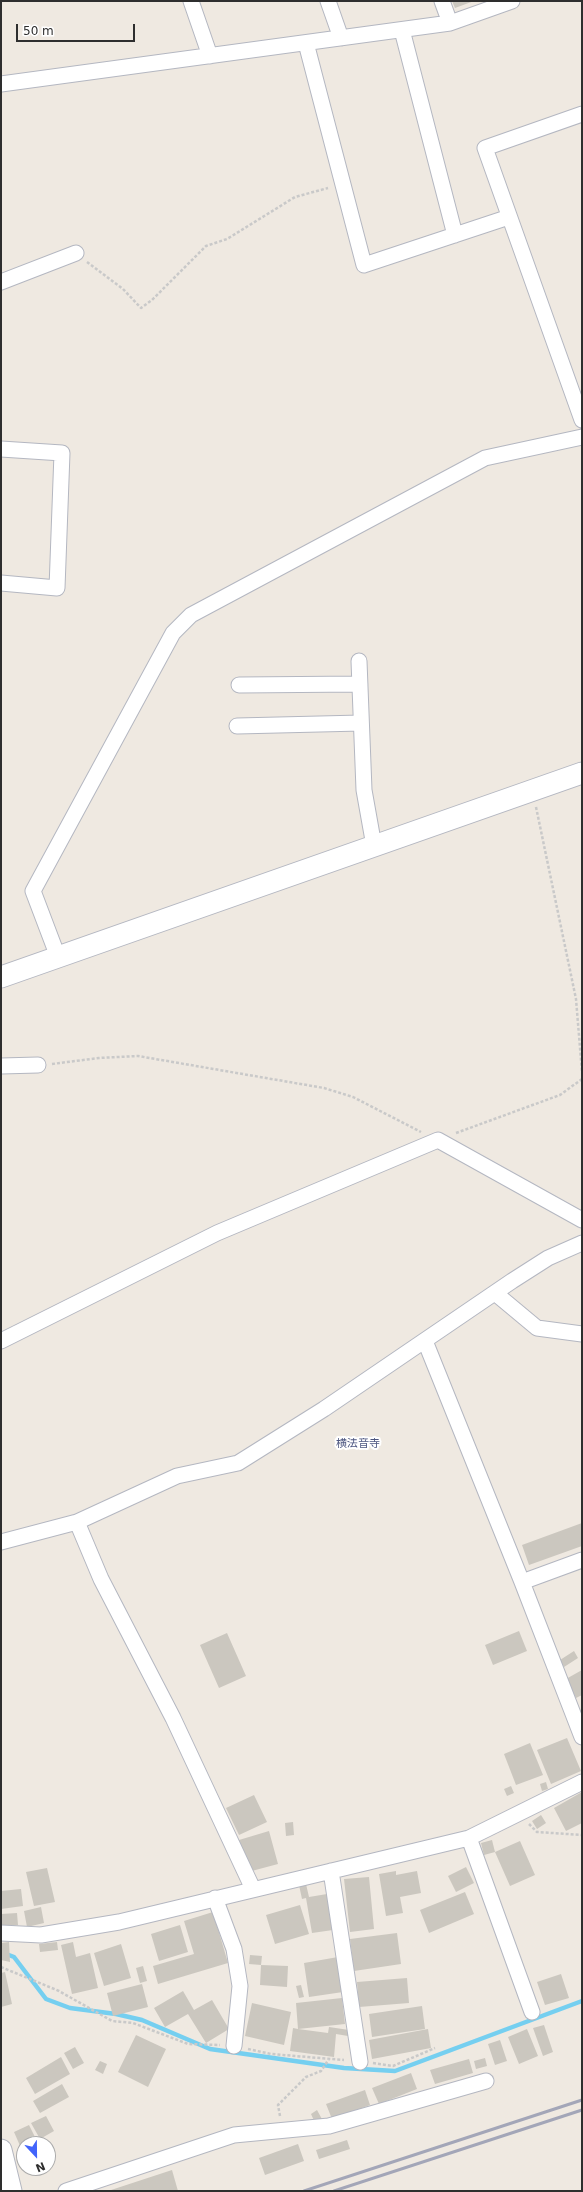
<!DOCTYPE html>
<html>
<head>
<meta charset="utf-8">
<style>
  body { margin:0 }
  #map { position:relative; width:583px; height:2192px; overflow:hidden; background:#efe9e1; font-family:"DejaVu Sans",sans-serif }
  canvas { display:block }
  .frame { position:absolute; inset:0; border:2px solid #2e2e2e; pointer-events:none }
  .north { position:absolute; left:16px; top:2136px; width:40px; height:40px; box-sizing:border-box; background:#fff; border:1px solid #ababab; border-radius:50%; rotate:158deg; font-size:11px; font-weight:700; line-height:16px; text-align:center; color:#2e2e2e }
  .north::after { content:''; display:block; margin:auto; width:14px; height:18px; background:#4264fb; clip-path:polygon(50% 0,100% 100%,50% 72%,0 100%) }
  .scale { position:absolute; left:16px; top:24px; width:119px; height:18px; box-sizing:border-box; border:2px solid #2e2e2e; border-top:0; padding-left:5px; font-size:12px; line-height:14px; white-space:nowrap; color:#2e2e2e; -webkit-text-stroke:3px #fff; paint-order:stroke }
</style>
</head>
<body>
<div id="map">
<canvas width="583" height="2192"></canvas>
<div class="frame"></div>
<div class="north">N</div>
<div class="scale">50 m</div>
</div>
<script>
const context = document.querySelector('canvas').getContext('2d');
context.lineJoin = 'round';
function toPath(rows) {
  const path = new Path2D();
  for (const r of rows) {
    path.moveTo(r[0], r[1]);
    for (let i = 2; i < r.length; i += 2) path.lineTo(r[i], r[i + 1]);
  }
  return path;
}
function stroke(path, color, width, dash) {
  context.strokeStyle = color;
  context.lineWidth = width;
  context.lineCap = dash ? 'butt' : 'round';
  context.setLineDash(dash || []);
  context.stroke(path);
}
function fillPath(path, color) {
  context.fillStyle = color;
  context.fill(path, 'evenodd');
}
function label(font, color, halo, rows, align = 'center') {
  context.font = font + ' "DejaVu Sans","Noto Sans JP",sans-serif';
  context.lineWidth = 4;
  context.setLineDash([]);
  context.textBaseline = 'middle';
  context.strokeStyle = halo;
  context.fillStyle = color;
  for (const [text, x, y, turn = 0] of rows) {
    context.save();
    context.translate(x, y);
    context.rotate((+turn || 0) * Math.PI / 180);
    context.textAlign = isNaN(turn) ? turn : align;
    if (halo) context.strokeText(text, 0, 0);
    context.fillText(text, 0, 0);
    context.restore();
  }
}
stroke(toPath([
  [1,1952,14,1957,46,1999,70,2008,116,2014,142,2020,210,2049,344,2068,395,2071,582,2001]
]), '#75cff0', 4.5);
fillPath(toPath([
  [452,1,474,1,455,8],
  [582,1523,582,1546,529,1565,522,1545],
  [519,1631,527,1651,493,1665,485,1645],
  [227,1633,246,1676,219,1688,200,1645],
  [574,1651,578,1658,564,1667,560,1660],
  [582,1670,582,1695,576,1698,566,1679],
  [567,1738,581,1771,551,1784,537,1750],
  [530,1743,543,1775,516,1785,504,1754],
  [546,1782,548,1789,542,1791,540,1784],
  [511,1786,514,1793,507,1796,504,1789],
  [582,1792,582,1823,566,1831,554,1808],
  [254,1795,267,1822,239,1835,226,1808],
  [541,1815,546,1823,537,1829,532,1821],
  [293,1822,294,1835,286,1836,285,1823],
  [269,1831,278,1864,248,1872,239,1840],
  [492,1840,495,1852,484,1855,481,1843],
  [520,1841,535,1875,510,1886,495,1852],
  [466,1867,474,1883,456,1892,448,1876],
  [47,1868,55,1902,34,1906,26,1872],
  [396,1871,396,1875,417,1871,421,1893,400,1897,403,1913,386,1916,379,1874],
  [369,1877,374,1929,350,1932,344,1879],
  [306,1884,309,1897,327,1894,333,1930,312,1933,306,1898,302,1899,299,1885],
  [21,1889,23,1906,1,1909,1,1891],
  [465,1892,474,1914,429,1933,420,1910],
  [300,1905,309,1934,275,1944,266,1915],
  [41,1907,44,1923,27,1927,24,1911],
  [213,1912,228,1963,158,1984,153,1966,194,1954,184,1921],
  [17,1913,18,1925,1,1926,1,1914],
  [180,1925,188,1952,159,1961,151,1934],
  [397,1933,401,1964,354,1971,350,1939],
  [9,1942,10,1962,1,1960,1,1943],
  [57,1942,58,1950,40,1952,39,1944],
  [73,1942,76,1957,90,1953,98,1988,72,1994,61,1945],
  [121,1944,131,1978,104,1986,94,1953],
  [250,1955,262,1956,261,1965,249,1964],
  [338,1957,343,1992,309,1997,304,1963],
  [261,1965,288,1966,287,1987,260,1985],
  [143,1966,147,1981,140,1983,136,1968],
  [5,1972,12,2004,1,2007,1,1973],
  [561,1974,569,1998,545,2005,537,1982],
  [407,1978,409,2003,359,2007,357,1982],
  [142,1984,148,2007,113,2016,107,1993],
  [301,1985,304,1997,299,1998,296,1986],
  [183,1991,194,2010,212,2000,229,2029,206,2043,188,2014,165,2027,154,2008],
  [342,1998,345,2024,298,2029,328,2033,329,2027,349,2030,348,2036,336,2034,334,2057,290,2051,293,2028,298,2029,296,2003],
  [252,2003,291,2012,284,2045,245,2036],
  [422,2006,425,2029,372,2037,369,2014],
  [544,2025,553,2052,543,2056,533,2028],
  [428,2029,431,2048,372,2059,369,2040],
  [527,2029,538,2056,519,2064,508,2037],
  [136,2035,166,2049,148,2087,118,2072],
  [500,2040,507,2061,495,2065,488,2044],
  [75,2047,84,2063,73,2069,64,2053],
  [61,2057,70,2074,35,2094,26,2078],
  [485,2058,487,2066,476,2069,474,2061],
  [469,2059,473,2073,435,2084,430,2070],
  [100,2061,107,2064,103,2074,95,2070],
  [411,2073,417,2089,379,2104,372,2088],
  [62,2084,69,2097,40,2113,33,2101],
  [365,2090,370,2105,332,2119,326,2104],
  [317,2110,323,2121,316,2125,311,2114],
  [46,2116,54,2131,40,2139,31,2123],
  [29,2125,37,2141,24,2144,24,2147,21,2148,14,2132],
  [347,2140,350,2149,319,2159,316,2150],
  [298,2144,304,2161,265,2175,259,2158],
  [172,2170,178,2191,108,2191]
]), '#cbc7bf');
const street = toPath([
  [191,1,210,56],
  [328,1,341,38],
  [442,1,450,23],
  [402,30,455,235],
  [306,43,364,265,509,217],
  [1,84,450,23,512,1],
  [582,114,485,148,582,420],
  [1,282,76,253],
  [1,449,62,453,57,588,1,583],
  [359,661,364,790,374,846],
  [239,685,360,684],
  [237,726,361,723],
  [58,957,33,891,173,633,191,615,485,458,582,437],
  [1,1066,38,1065],
  [495,1293,537,1328,582,1334],
  [1,1341,217,1233,438,1140,582,1220],
  [425,1341,522,1582,582,1737],
  [77,1522,101,1579,173,1718,253,1889],
  [1,1542,77,1522,177,1476,238,1463,324,1409,512,1281,548,1258,582,1243],
  [522,1582,582,1560],
  [469,1838,532,2012],
  [331,1871,360,2062],
  [215,1898,234,1949,240,1986,234,2046],
  [1,1933,41,1935,119,1922,469,1838,582,1782],
  [66,2191,234,2135,329,2126,486,2081]
]);
const secondary = toPath([
  [1,977,582,773],
  [1,2150,11,2191]
]);
stroke(street, '#b4b7c1', 17);
stroke(secondary, '#b4b7c1', 23);
stroke(toPath([
  [87,262,123,289,141,308,152,300,206,246,227,239,295,197,328,188],
  [536,807,576,999,582,1072],
  [52,1064,99,1058,138,1056,324,1088,353,1097,421,1132],
  [456,1133,560,1095,582,1079],
  [529,1824,537,1832,582,1835],
  [1,1967,59,1991,112,2021,133,2023,188,2044,220,2045],
  [248,2049,271,2054,344,2060],
  [373,2063,393,2066,435,2048],
  [280,2116,278,2105,306,2077,321,2071,329,2059]
]), '#c9c9c9', 2.5, [3, 2]);
stroke(street, '#fff', 15);
stroke(secondary, '#fff', 21);
stroke(toPath([
  [304,2191,582,2100],
  [334,2191,582,2110]
]), '#a3a6b8', 3);
label('11px', '#4d5680', '#fff', [
  ["横法音寺",358,1444]
]);
</script>
</body>
</html>
